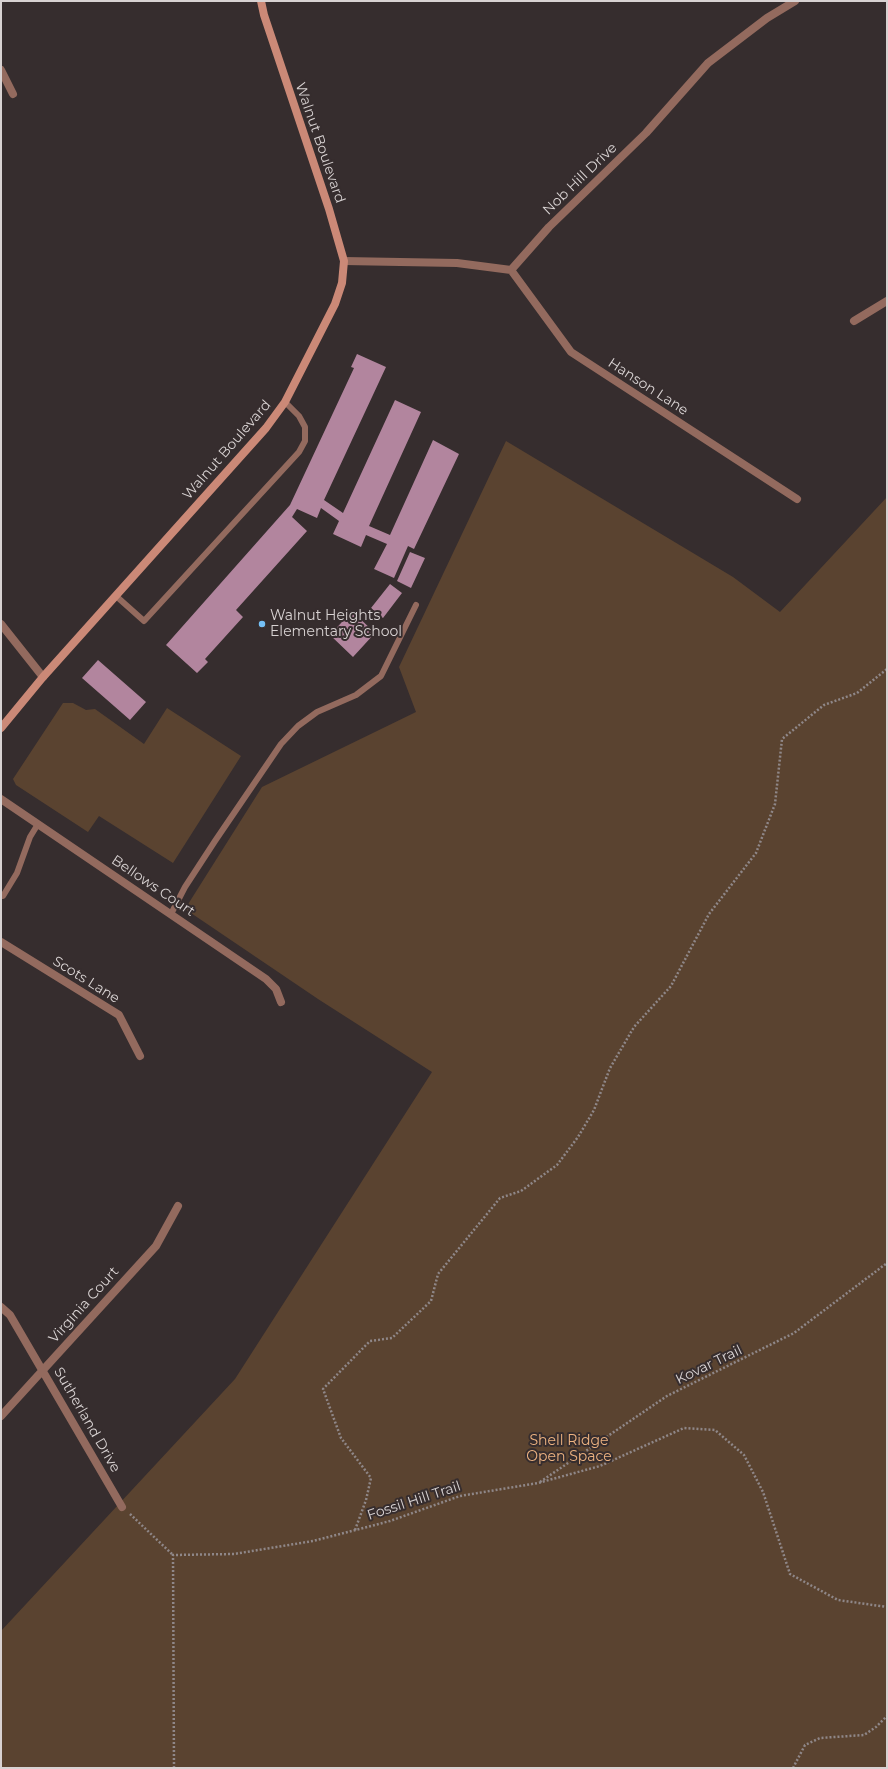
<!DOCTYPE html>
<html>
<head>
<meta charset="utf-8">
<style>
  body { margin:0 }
  #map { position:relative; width:888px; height:1769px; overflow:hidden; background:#362d2e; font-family:Montserrat,sans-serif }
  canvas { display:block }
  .frame { position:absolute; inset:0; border:2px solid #d8d2d2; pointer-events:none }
</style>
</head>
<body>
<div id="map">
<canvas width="888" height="1769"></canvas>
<div class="frame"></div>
</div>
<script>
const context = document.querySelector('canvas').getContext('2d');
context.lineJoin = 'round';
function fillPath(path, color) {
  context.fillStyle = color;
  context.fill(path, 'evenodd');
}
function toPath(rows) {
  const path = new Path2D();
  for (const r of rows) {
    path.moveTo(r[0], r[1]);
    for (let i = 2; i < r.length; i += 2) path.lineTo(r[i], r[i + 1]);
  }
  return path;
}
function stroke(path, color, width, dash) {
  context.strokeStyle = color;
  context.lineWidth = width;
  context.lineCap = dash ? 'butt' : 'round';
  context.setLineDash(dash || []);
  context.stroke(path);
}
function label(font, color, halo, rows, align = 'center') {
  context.font = font + ' Montserrat,sans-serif';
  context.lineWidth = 4;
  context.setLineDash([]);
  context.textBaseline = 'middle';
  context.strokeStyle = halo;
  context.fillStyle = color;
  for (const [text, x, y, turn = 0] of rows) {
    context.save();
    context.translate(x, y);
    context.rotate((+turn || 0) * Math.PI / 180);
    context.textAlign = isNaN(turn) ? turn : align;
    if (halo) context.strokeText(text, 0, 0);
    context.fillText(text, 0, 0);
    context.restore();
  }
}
fillPath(toPath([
  [506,441,733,577,780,612,887,497,887,1768,1,1768,1,1631,235,1379,432,1072,318,999,185,909,262,787,416,712,399,667],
  [63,703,73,703,86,710,95,709,144,744,167,708,241,756,173,863,99,816,88,832,16,785,13,779]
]), '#5a4330');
fillPath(toPath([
  [357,354,386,367,324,500,343,513,395,400,421,412,369,526,390,535,433,440,459,454,414,549,408,546,394,578,374,569,387,544,366,535,361,547,333,534,339,521,321,508,317,518,297,509,292,517,307,531,236,610,243,617,205,659,208,662,197,673,166,645,290,505,354,368,351,367],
  [410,552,425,558,411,588,397,581],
  [390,584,402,593,383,618,371,608],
  [352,611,375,633,353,657,330,635],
  [98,660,146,702,130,720,82,678]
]), '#b2859e');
stroke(toPath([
  [540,1482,667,1396,794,1333,887,1263],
  [130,1514,173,1555],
  [355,1530,366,1500,371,1478,341,1438,323,1389,370,1341,392,1338,431,1301,438,1274,500,1198,521,1191,557,1165,578,1137,594,1110,610,1068,634,1027,671,986,709,914,756,853,775,804,782,739,824,705,857,693,887,669],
  [174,1768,173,1555,234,1554,313,1541,390,1521,460,1496,538,1483,600,1466,684,1428,715,1430,744,1455,763,1492,790,1574,838,1600,887,1607],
  [793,1768,805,1745,820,1738,864,1735,876,1727,887,1716]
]), '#8f8788', 2.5, [2, 2]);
stroke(toPath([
  [116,596,144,621,299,452,305,441,305,427,299,416,285,402],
  [1,896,3,896,17,873,30,837,38,824],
  [171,914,185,887,215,841,281,744,298,726,317,712,356,695,381,676,416,605]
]), '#936a5e', 6);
stroke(toPath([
  [1,70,13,94],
  [344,261,457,263,511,270,549,227,646,133,708,63,767,18,795,1],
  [511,270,571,352,797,499],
  [854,321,887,301],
  [1,624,43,677],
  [1,799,266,979,276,989,281,1002],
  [1,942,119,1015,140,1056],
  [1,1307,10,1315,122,1507],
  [1,1416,156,1246,178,1206]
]), '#936a5e', 8);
stroke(toPath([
  [1,728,43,677,266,428,285,402,335,304,342,283,344,261,329,209,264,15,261,1]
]), '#cb8977', 8);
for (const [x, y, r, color] of [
  [262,624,4,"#75c0f6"]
]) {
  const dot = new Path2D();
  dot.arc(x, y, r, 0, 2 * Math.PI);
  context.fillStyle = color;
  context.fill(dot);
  stroke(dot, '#362d2e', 1.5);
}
label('14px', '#d8d2d2', '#362d2e', [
  ["Walnut Boulevard",320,143,71],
  ["Nob Hill Drive",580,179,-44],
  ["Hanson Lane",648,387,33],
  ["Walnut Boulevard",227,450,-49],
  ["Bellows Court",153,886,34],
  ["Scots Lane",86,980,32],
  ["Virginia Court",84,1305,-48],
  ["Kovar Trail",709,1365,-26],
  ["Sutherland Drive",87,1420,60],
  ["Fossil Hill Trail",414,1501,-18]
]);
label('14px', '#d8d2d2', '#362d2e', [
  ["Walnut Heights",270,616],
  ["Elementary School",270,632]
], 'left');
label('14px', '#eeb381', '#362d2e', [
  ["Shell Ridge",569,1441],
  ["Open Space",569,1457]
]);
</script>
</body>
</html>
